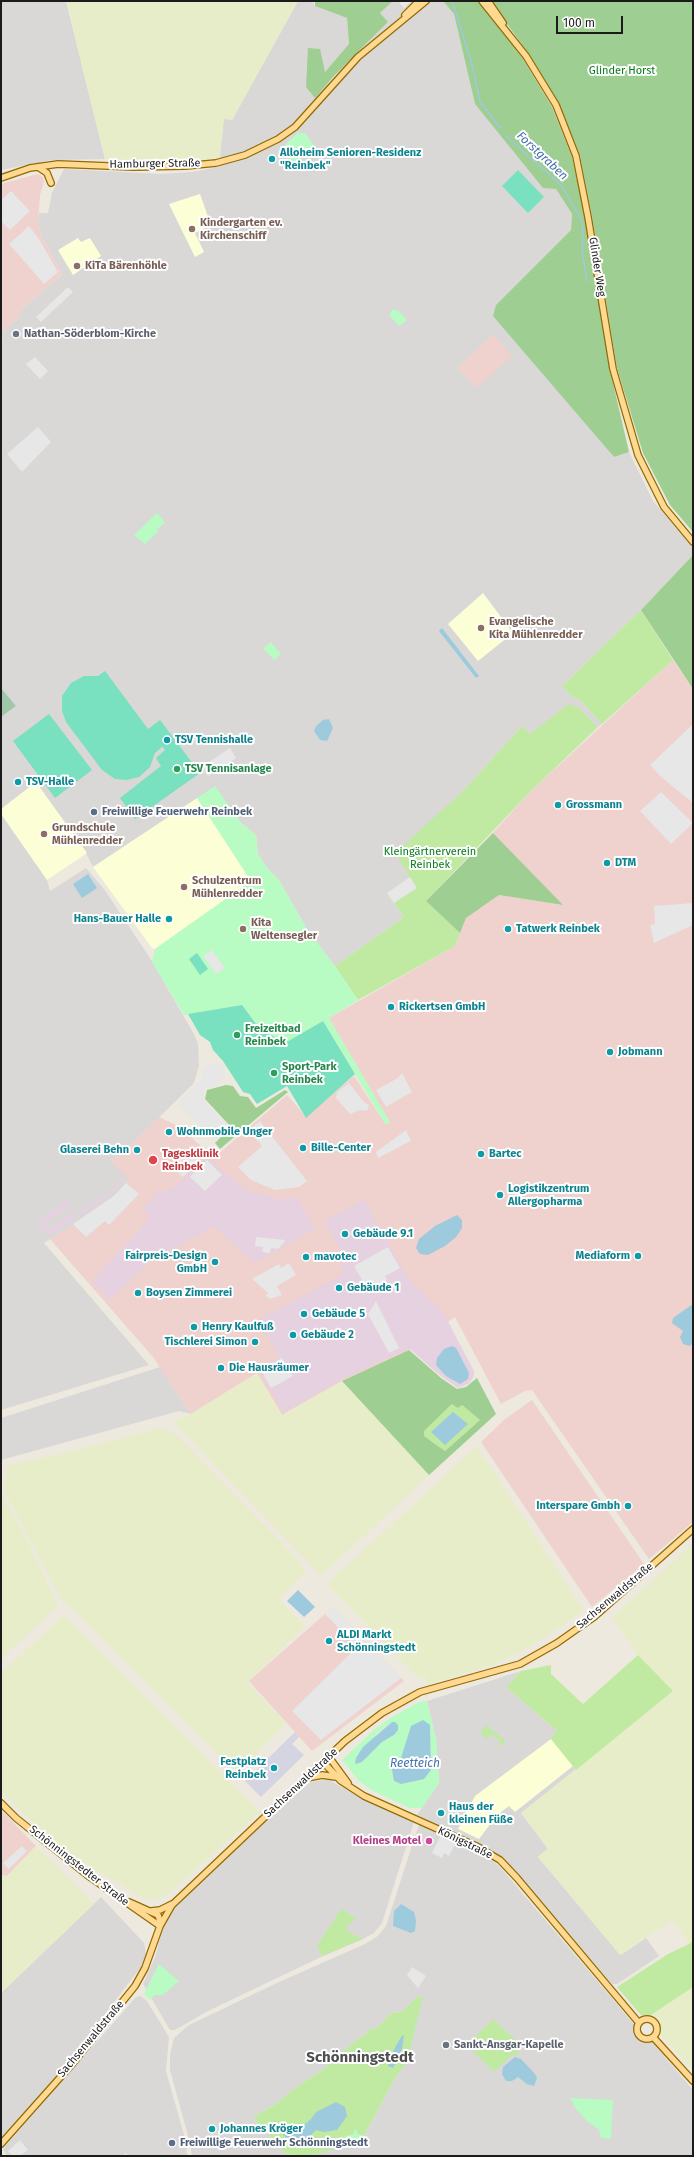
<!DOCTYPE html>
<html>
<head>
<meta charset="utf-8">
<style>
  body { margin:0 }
  #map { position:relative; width:694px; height:2157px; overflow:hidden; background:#ede9df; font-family:"Fira Sans",sans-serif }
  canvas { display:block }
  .frame { position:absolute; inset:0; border:2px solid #1b1b1b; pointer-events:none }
  .scale { position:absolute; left:556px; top:16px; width:67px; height:18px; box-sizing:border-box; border:2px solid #1b1b1b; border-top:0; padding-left:5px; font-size:12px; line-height:14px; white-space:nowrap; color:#1b1b1b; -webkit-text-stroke:3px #fff; paint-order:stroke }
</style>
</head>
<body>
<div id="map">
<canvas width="694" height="2157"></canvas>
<div class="frame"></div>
<div class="scale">100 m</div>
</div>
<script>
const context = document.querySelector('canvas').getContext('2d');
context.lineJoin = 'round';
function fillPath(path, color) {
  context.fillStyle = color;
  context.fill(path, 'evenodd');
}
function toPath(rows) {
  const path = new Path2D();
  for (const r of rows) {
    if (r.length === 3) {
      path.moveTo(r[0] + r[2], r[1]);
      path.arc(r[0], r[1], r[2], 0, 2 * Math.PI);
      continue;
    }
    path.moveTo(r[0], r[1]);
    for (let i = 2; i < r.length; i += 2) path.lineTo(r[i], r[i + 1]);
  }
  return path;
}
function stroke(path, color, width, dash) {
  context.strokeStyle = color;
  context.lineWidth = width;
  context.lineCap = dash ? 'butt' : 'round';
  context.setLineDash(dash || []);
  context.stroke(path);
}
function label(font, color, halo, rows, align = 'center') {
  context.font = font + ' "Fira Sans",sans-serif';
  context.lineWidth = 4;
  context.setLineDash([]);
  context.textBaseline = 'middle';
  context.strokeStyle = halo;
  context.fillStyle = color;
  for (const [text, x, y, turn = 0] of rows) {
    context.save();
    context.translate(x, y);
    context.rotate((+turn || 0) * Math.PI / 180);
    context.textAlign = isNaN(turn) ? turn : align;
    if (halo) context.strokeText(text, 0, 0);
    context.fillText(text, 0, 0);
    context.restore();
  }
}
fillPath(toPath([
  [1,1,66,1,105,159,51,160,1,170],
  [298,1,312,1,315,6,347,18,349,45,325,72,315,97,388,22,380,13,393,1,398,1,404,8,412,1,443,1,454,14,475,104,556,189,572,214,571,230,496,305,614,457,629,452,653,501,693,548,693,555,641,610,562,686,572,697,580,700,602,724,598,727,579,708,530,735,522,726,463,791,410,877,387,893,404,917,335,966,308,931,279,880,268,869,258,854,256,835,240,822,215,787,93,867,86,853,47,880,50,891,86,868,104,889,150,958,194,1034,198,1044,199,1066,194,1083,122,1154,110,1160,130,1179,114,1196,83,1219,44,1243,149,1365,1,1410,1,717,16,706,1,688,1,341,3,339,1,334,21,315,18,312,62,274,42,237,38,222,39,213,48,213,52,193,64,169,160,174,192,172,219,167,224,118,232,120],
  [160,1367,191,1414,179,1411,1,1460,1,1418],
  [521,1671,506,1687,556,1730,551,1739,576,1770,521,1813,548,1849,538,1857,621,1955,646,1938,659,1956,617,1984,612,1984,504,1859,491,1850,417,1815,439,1783,436,1739,427,1701],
  [328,1779,360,1798,414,1822,382,1923,374,1933,363,1939,319,1958,208,2011,175,2030,170,2030,143,1984,155,1957,163,1928,174,1908,292,1796,311,1782],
  [419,1824,463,1843,487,1856,500,1867,633,2023,633,2031,642,2041,651,2041,693,2090,693,2156,307,2156,352,2144,364,2136,394,2080,407,2062,422,1997,418,1996,401,2012,391,2013,377,2028,370,2029,366,2034,354,2042,324,2069,299,2085,274,2105,253,2117,286,2154,299,2156,192,2156,190,2143,170,2070,170,2055,174,2038,189,2025,279,1982,365,1944,378,1936,386,1926],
  [101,1897,144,1943,146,1954,141,1967,69,2061,1,2139,1,1993],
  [141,1996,147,2001,169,2037,166,2071,186,2142,187,2156,128,2156,126,2153,122,2156,7,2156,3,2149,136,1997]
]), '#d9d8d7');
fillPath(toPath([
  [38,174,43,177,44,182,40,195,38,222,42,237,62,274,18,312,21,315,1,334,1,184],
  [493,334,512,356,477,388,457,368],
  [673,660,693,689,693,1522,649,1559,532,1390,525,1391,501,1404,455,1317,409,1350,342,1381,282,1415,257,1373,191,1414,153,1357,50,1239,83,1219,114,1196,129,1179,110,1160,122,1154,159,1117,180,1127,203,1148,216,1156,287,1095,306,1117,354,1076,386,1125,389,1121,329,1018,455,946,466,918,499,895,562,905,493,833,529,793],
  [532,1400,644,1564,592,1607,481,1442,505,1419],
  [333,1607,404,1681,312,1751,249,1681],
  [1,1810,36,1846,7,1876,1,1875]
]), '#efd1cd');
fillPath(toPath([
  [207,1158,250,1193,257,1192,280,1200,297,1197,315,1229,254,1263,214,1226,150,1262,109,1300,92,1281,151,1217,143,1209,153,1199,158,1193,173,1188],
  [122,1178,124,1180,111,1193,81,1216,82,1210,109,1192],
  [364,1200,409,1280,444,1314,474,1371,474,1375,470,1383,458,1388,437,1373,409,1348,341,1380,283,1413,258,1368,279,1357,259,1320,343,1274,340,1265,343,1255,324,1221],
  [67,1201,70,1206,44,1223,48,1229,74,1212,77,1216,48,1236,39,1224,39,1220]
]), '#e6d1e1');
fillPath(toPath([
  [200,194,211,225,195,233,204,252,195,257,169,204],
  [78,238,81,242,90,238,101,256,73,275,58,250],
  [483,593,513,633,478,661,448,624],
  [36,782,87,853,47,880,1,814,1,809],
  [197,798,251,881,155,949,152,948,93,867],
  [551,1739,573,1766,515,1812,509,1806,497,1815,479,1839,458,1829,475,1796]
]), '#fcffd6');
fillPath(toPath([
  [66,1,298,1,232,120,224,119,219,158,180,162,105,159],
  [257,1373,282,1415,342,1381,429,1475,321,1576,173,1422,191,1414],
  [157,1429,167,1430,179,1437,300,1562,306,1573,302,1575,279,1599,305,1627,247,1682,286,1723,237,1774,67,1603,64,1604,3,1489,8,1465,73,1451],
  [477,1446,584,1611,521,1652,495,1664,426,1685,426,1674,420,1680,327,1584],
  [2,1495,28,1541,58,1606,1,1659],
  [693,1543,693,1906,677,1917,693,1907,693,1943,689,1944,673,1920,620,1955,538,1857,548,1848,521,1813,673,1691,638,1655,612,1618],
  [64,1615,260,1812,168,1894,157,1900,143,1898,89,1866,60,1846,34,1824,1,1791,1,1673],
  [36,1846,94,1904,1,1993,1,1875,7,1876],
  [693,1987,693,2070,658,2032,659,2024,651,2015]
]), '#e8edc9');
fillPath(toPath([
  [641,610,673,660,602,724,580,700,572,697,562,686],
  [569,704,579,708,598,727,529,793,426,901,460,933,455,946,358,1000,335,966,404,917,387,893,410,877,395,853,463,791,522,726,530,734],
  [452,1404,462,1405,480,1420,445,1451,424,1436,424,1431],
  [638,1655,673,1691,576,1770,551,1739,556,1730,506,1687,521,1671,551,1665,551,1674,583,1704],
  [486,1725,506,1741,500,1747,499,1746,501,1742,491,1734,487,1739,480,1733],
  [341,1909,356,1918,348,1925,346,1931,363,1939,322,1956,317,1946],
  [693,1942,693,1987,651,2015,641,2015,617,1987,668,1954],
  [418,1996,423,1997,407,2062,394,2080,364,2136,352,2144,317,2154,307,2156,286,2154,253,2117,274,2105,299,2085,324,2069,354,2042,366,2034,370,2029,377,2028,391,2013,401,2012],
  [493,2019,520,2044,515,2048,520,2054,512,2055,494,2072,467,2045]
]), '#c0eaa2');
fillPath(toPath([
  [315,1,393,1,380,13,388,22,334,76,315,98,306,87,308,48,320,49,325,72,349,44,347,18,315,6],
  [443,1,480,1,523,59,552,107,572,157,585,217,610,370,629,452,614,457,493,316,496,305,571,230,572,214,556,189,543,188,475,104,454,14],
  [490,1,693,1,693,532,670,505,643,453,617,368,592,216,580,155,559,103,529,54],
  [693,555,693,689,641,610],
  [493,833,563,905,499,895,466,918,460,933,426,901],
  [226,1085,233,1086,240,1096,248,1097,256,1108,285,1090,288,1092,220,1149,215,1143,231,1127,205,1099,207,1090],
  [409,1350,441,1378,457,1389,466,1387,477,1378,496,1414,429,1475,342,1381],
  [452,1404,458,1408,462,1405,480,1420,445,1451,424,1436,424,1431]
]), '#9fce92');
fillPath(toPath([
  [1,688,16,706,1,717]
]), '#a0c7a9');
fillPath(toPath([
  [297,133,305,133,313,144,312,150,294,163,290,162,285,145],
  [393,309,400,312,407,320,401,325,398,325,389,315],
  [157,513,165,522,158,529,157,533,145,544,134,535],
  [271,642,281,654,274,660,263,648],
  [215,786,240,822,256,835,258,854,268,869,279,880,308,931,335,966,358,1000,329,1018,390,1122,386,1125,323,1021,285,1043,259,1028,242,1005,184,1015,152,962,155,949,251,881,197,798],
  [427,1701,436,1739,439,1783,422,1808,410,1808,373,1791,359,1781,342,1760,375,1729,392,1717,419,1702],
  [392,1722,395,1722,394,1735,382,1742,362,1762,376,1734],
  [430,1725,431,1770,424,1779,391,1764,401,1758],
  [159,1964,179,1981,163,1995,155,1995,150,2000,144,1994],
  [570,2098,613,2100,611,2139,601,2138,599,2130,586,2120,576,2109],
  [355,2128,358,2134,366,2137,341,2147,339,2140,348,2135,353,2135]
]), '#b8fbc3');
fillPath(toPath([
  [518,170,544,197,528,213,502,186],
  [105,671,148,729,160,720,200,773,135,819,120,798,161,766,156,758,165,750,160,744,162,747,155,753,150,767,139,777,127,780,115,779,102,770,66,722,62,711,62,696,71,683,84,676,98,676],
  [49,714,92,770,55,798,13,741],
  [197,953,208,969,200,975,189,959],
  [242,1005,259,1028,285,1043,323,1021,355,1074,306,1118,287,1086,257,1104,250,1094,243,1092,223,1061,213,1050,210,1042,200,1035,188,1014]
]), '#79e0c0');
fillPath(toPath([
  [11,191,30,211,10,230,1,221,1,200],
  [29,226,39,239,58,272,44,284,9,244],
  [68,287,73,292,41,322,36,317],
  [35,357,48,371,40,379,26,364],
  [38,427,51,442,22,472,7,454],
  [693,724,693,801,692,802,661,777,650,765],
  [230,748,236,758,208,776,203,766],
  [661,792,693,823,671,844,640,811],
  [410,877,417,888,394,903,387,893],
  [693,903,693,925,654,943,650,925,655,924,654,906],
  [212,950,225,968,216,974,203,956],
  [215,1062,223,1066,226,1075,216,1085,205,1088,203,1100,229,1127,215,1141,178,1104,201,1079,205,1067],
  [402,1073,412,1092,386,1107,376,1090,398,1078],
  [349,1083,364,1102,369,1105,367,1111,360,1110,350,1114,336,1098,337,1092],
  [260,1121,307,1181,299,1187,275,1190,251,1180,238,1167,262,1146,249,1130],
  [406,1130,411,1141,378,1158,376,1152],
  [194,1147,203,1156,183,1177,173,1167],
  [207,1160,222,1175,205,1191,190,1177],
  [126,1183,139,1194,113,1221,109,1225,105,1221,86,1237,73,1224,114,1196],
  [256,1237,285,1240,284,1242,278,1249,271,1248,270,1253,262,1252,263,1247,255,1246],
  [388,1247,400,1268,385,1276,387,1280,368,1290,354,1266],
  [289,1263,296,1275,277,1286,282,1295,270,1299,266,1296,268,1293,252,1279,279,1264,281,1268],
  [376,1301,399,1348,389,1353,368,1314],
  [282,1358,293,1376,271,1388,261,1370],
  [333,1607,401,1678,321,1740,292,1711,357,1647,325,1614],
  [440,1837,455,1844,449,1856,444,1853,442,1858,432,1853],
  [22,1846,27,1851,9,1869,3,1863],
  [412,1967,426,1976,418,1988,407,1975],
  [20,2140,28,2150,20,2156,12,2156,8,2151]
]), '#e7e7e7');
fillPath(toPath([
  [295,1732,299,1737,292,1744,304,1755,261,1797,245,1781]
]), '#d5d4e3');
fillPath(toPath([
  [442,628,479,676,476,678,439,631],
  [329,719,333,728,327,741,320,740,314,731,316,726,323,720],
  [88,874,97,888,82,898,73,884],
  [457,1215,462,1220,462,1228,456,1237,445,1246,428,1255,420,1254,416,1248,419,1239,435,1226],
  [693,1304,693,1342,690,1346,683,1344,680,1337,683,1331,672,1323,673,1318],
  [452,1346,456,1348,469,1373,468,1379,460,1384,446,1376,436,1365,437,1358,444,1349],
  [453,1412,468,1424,445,1445,431,1432],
  [298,1590,315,1607,304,1617,287,1601],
  [423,1720,430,1725,431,1770,424,1779,401,1784,394,1781,391,1764,401,1758,411,1726],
  [392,1722,395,1722,398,1725,398,1730,394,1735,382,1742,362,1762,355,1764,356,1758,363,1747],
  [401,1904,414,1912,416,1920,415,1931,411,1933,393,1926,394,1911],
  [404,2035,402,2049,396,2062,393,2068,388,2066,390,2057,401,2037],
  [515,2057,521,2059,535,2074,537,2078,534,2086,527,2084,518,2077,512,2081,506,2081,502,2074,503,2067],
  [336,2102,345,2107,347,2116,337,2130,324,2132,316,2130,305,2141,296,2143,290,2141,283,2135,286,2130,291,2132,298,2130,311,2119,316,2112]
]), '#9dcadd');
stroke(toPath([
  [452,1,470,57,480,101,500,128],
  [506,136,562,186,582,221,583,237,582,250,587,282]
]), '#9dcadd', 1.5);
const major = toPath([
  [482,1,526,56,556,105,576,156,588,217,613,369,638,455,664,507,693,542],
  [488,1,503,23],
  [405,15,419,1],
  [38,167,47,173,51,183],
  [1,178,30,168,58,164,134,167,185,166,216,163,245,155,278,139,295,127,358,57,426,1],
  [329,1757,348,1783],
  [323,1762,341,1781,364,1796,478,1847,500,1860,517,1878,639,2023],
  [307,1778,322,1775,336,1777],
  [1,1803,16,1818,87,1875,160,1926],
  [129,1902,158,1915,161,1924],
  [151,1911,160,1910,172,1904],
  [647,2029,10],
  [653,2037,693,2081],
  [1,2144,73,2063,135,1986,145,1968,160,1926,172,1905,345,1741,382,1713,420,1692,520,1664,557,1643,594,1617,693,1529]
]);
stroke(major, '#916c00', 8);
stroke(major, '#ffd892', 5.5);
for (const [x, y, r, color] of [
  [272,159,4,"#0f9aa8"],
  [192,229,4,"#8d6e63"],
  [77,266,4,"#8d6e63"],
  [16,334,4,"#6b7280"],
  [481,628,4,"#8d6e63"],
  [167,740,4,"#0f9aa8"],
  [177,769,4,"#2e9e5b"],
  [18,782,4,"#0f9aa8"],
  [558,805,4,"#0f9aa8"],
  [94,812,4,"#5c6f8a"],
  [44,834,4,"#8d6e63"],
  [607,863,4,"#0f9aa8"],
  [184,887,4,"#8d6e63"],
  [169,919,4,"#0f9aa8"],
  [243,929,4,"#8d6e63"],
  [508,929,4,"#0f9aa8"],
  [391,1007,4,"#0f9aa8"],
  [237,1035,4,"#2e9e5b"],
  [610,1052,4,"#0f9aa8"],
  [274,1073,4,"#2e9e5b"],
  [169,1132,4,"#0f9aa8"],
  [303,1148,4,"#0f9aa8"],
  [137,1150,4,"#0f9aa8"],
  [481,1154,4,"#0f9aa8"],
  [153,1160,5,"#e0444e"],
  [500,1195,4,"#0f9aa8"],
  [345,1234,4,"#0f9aa8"],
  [638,1256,4,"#0f9aa8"],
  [306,1257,4,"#0f9aa8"],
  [215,1262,4,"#0f9aa8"],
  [339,1288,4,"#0f9aa8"],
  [138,1293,4,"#0f9aa8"],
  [304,1314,4,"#0f9aa8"],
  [194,1327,4,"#0f9aa8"],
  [293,1335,4,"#0f9aa8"],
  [255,1342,4,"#0f9aa8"],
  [221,1368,4,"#0f9aa8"],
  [628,1506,4,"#0f9aa8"],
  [329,1641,4,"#0f9aa8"],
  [274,1768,4,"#0f9aa8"],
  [441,1813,4,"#0f9aa8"],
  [429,1841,4,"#d1479c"],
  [446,2045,4,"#6b7280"],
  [212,2129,4,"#0f9aa8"],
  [172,2143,4,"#5c6f8a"]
]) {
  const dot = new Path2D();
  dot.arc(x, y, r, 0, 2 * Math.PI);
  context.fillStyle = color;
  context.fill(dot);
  stroke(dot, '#fff', 1.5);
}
label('11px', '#077a1a', '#fff', [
  ["Glinder Horst",622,71],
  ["Kleingärtnerverein",430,852],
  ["Reinbek",430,865]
]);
label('bold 11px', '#0d838f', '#fff', [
  ["Alloheim Senioren-Residenz",280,153],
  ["\"Reinbek\"",280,166],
  ["TSV Tennishalle",175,740],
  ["TSV-Halle",26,782],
  ["Grossmann",566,805],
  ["DTM",615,863],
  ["Hans-Bauer Halle",161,919,"right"],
  ["Tatwerk Reinbek",516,929],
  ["Rickertsen GmbH",399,1007],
  ["Jobmann",618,1052],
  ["Wohnmobile Unger",177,1132],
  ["Bille-Center",311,1148],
  ["Glaserei Behn",129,1150,"right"],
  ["Bartec",489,1154],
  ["Logistikzentrum",508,1189],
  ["Allergopharma",508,1202],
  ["Gebäude 9.1",353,1234],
  ["Fairpreis-Design",207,1256,"right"],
  ["GmbH",207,1269,"right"],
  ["Mediaform",630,1256,"right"],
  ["mavotec",314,1257],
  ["Gebäude 1",347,1288],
  ["Boysen Zimmerei",146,1293],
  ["Gebäude 5",312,1314],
  ["Henry Kaulfuß",202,1327],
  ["Gebäude 2",301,1335],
  ["Tischlerei Simon",247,1342,"right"],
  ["Die Hausräumer",229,1368],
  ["Interspare Gmbh",620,1506,"right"],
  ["ALDI Markt",337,1635],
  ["Schönningstedt",337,1648],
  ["Festplatz",266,1762,"right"],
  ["Reinbek",266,1775,"right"],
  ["Haus der",449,1807],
  ["kleinen Füße",449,1820],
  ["Johannes Kröger",220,2129]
], 'left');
label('11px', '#1b1b1b', '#fff', [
  ["Hamburger Straße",155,164,-1],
  ["Glinder Weg",597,267,81],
  ["Sachsenwaldstraße",615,1596,-40],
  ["Sachsenwaldstraße",301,1783,-43],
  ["Königstraße",465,1843,26],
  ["Schönningstedter Straße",79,1866,38],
  ["Sachsenwaldstraße",91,2039,-50]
]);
label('bold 11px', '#785e54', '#fff', [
  ["Kindergarten ev.",200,223],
  ["Kirchenschiff",200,236],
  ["KiTa Bärenhöhle",85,266],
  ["Evangelische",489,622],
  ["Kita Mühlenredder",489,635],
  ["Grundschule",52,828],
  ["Mühlenredder",52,841],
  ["Schulzentrum",192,881],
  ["Mühlenredder",192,894],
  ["Kita",251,923],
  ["Weltensegler",251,936]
], 'left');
label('bold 11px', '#5b616d', '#fff', [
  ["Nathan-Söderblom-Kirche",24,334],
  ["Sankt-Ansgar-Kapelle",454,2045]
], 'left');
label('bold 11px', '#27864d', '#fff', [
  ["TSV Tennisanlage",185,769],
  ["Freizeitbad",245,1029],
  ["Reinbek",245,1042],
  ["Sport-Park",282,1067],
  ["Reinbek",282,1080]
], 'left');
label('bold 11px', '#4e5e75', '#fff', [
  ["Freiwillige Feuerwehr Reinbek",102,812],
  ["Freiwillige Feuerwehr Schönningstedt",180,2143]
], 'left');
label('bold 11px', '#be3a42', '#fff', [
  ["Tagesklinik",162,1154],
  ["Reinbek",162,1167]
], 'left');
label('bold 11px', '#b23c85', '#fff', [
  ["Kleines Motel",421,1841]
], 'right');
label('italic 12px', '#4571ac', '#fff', [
  ["Forstgraben",542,156,43],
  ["Reetteich",415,1764]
]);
label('bold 15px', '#4e4e4e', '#fff', [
  ["Schönningstedt",360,2058]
]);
</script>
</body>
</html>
